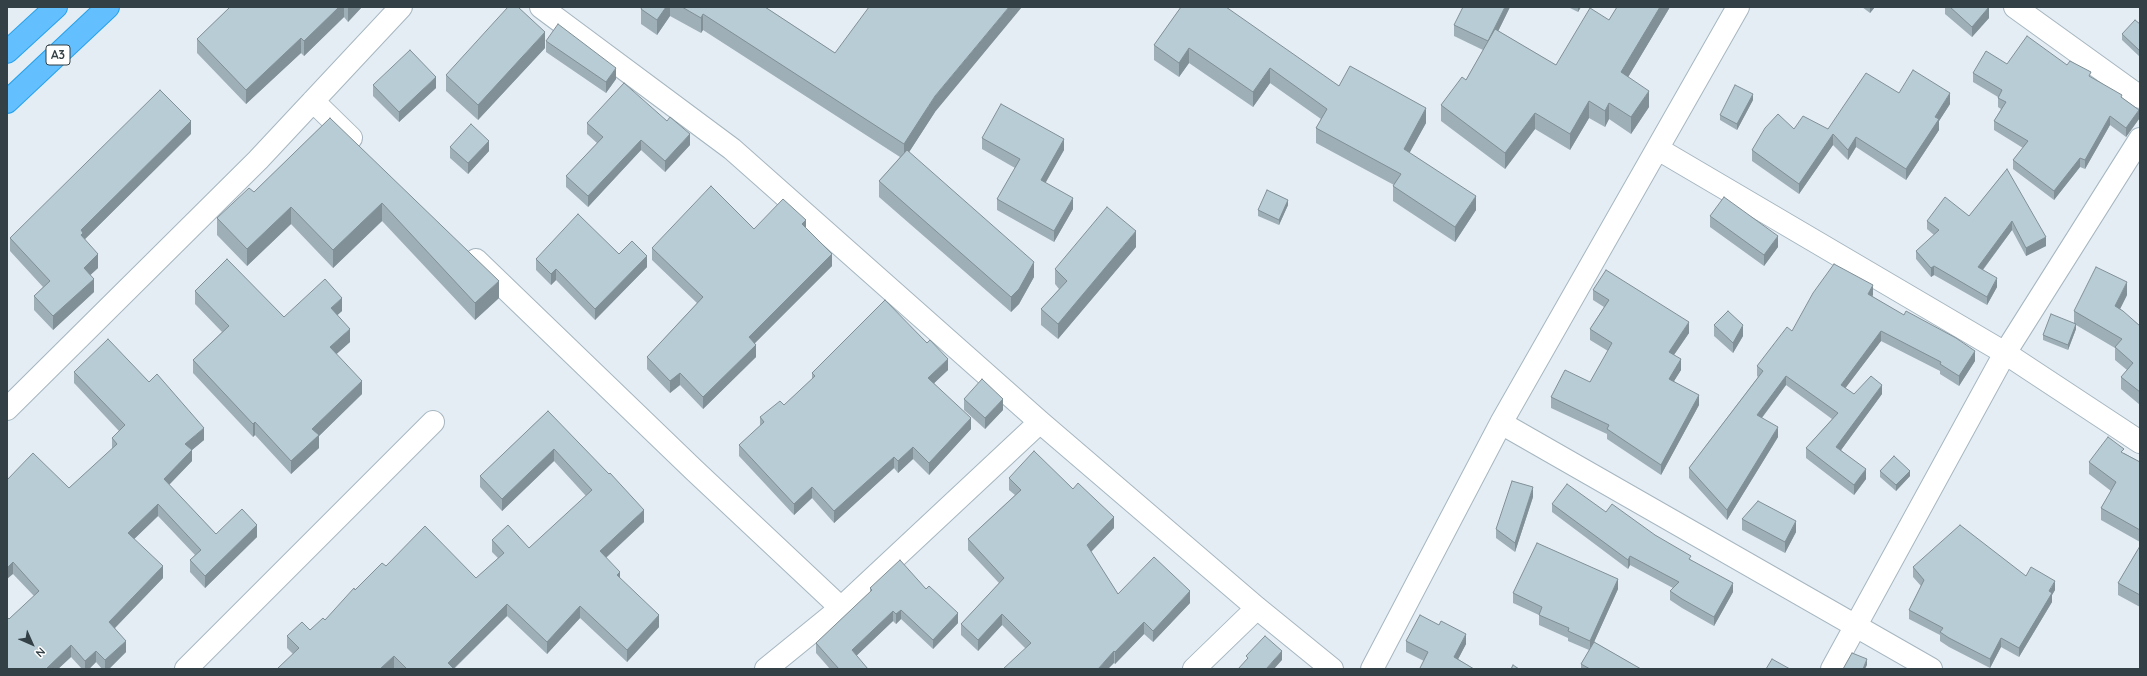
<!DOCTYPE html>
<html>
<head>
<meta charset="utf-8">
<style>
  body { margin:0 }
  #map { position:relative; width:2147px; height:676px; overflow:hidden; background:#e4edf4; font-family:Quicksand,sans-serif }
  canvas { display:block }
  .frame { position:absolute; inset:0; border:8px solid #334046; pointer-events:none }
  .north { position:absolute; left:12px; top:624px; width:40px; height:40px; -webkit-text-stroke:3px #fff; paint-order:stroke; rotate:135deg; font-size:11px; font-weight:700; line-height:16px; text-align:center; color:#334046 }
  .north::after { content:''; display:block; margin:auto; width:14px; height:18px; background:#334046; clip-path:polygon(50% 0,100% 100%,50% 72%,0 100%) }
</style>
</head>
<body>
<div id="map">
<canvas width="2147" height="676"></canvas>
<div class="frame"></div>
<div class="north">N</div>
</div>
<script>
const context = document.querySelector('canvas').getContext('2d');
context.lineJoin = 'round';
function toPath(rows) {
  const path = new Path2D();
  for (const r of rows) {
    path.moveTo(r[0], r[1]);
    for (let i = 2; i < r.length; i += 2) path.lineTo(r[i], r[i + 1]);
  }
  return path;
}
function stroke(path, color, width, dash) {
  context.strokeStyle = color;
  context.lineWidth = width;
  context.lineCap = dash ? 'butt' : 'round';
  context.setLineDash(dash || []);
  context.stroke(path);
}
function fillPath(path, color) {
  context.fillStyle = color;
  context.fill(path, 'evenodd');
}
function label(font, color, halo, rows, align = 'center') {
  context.font = font + ' Quicksand,sans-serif';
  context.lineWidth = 4;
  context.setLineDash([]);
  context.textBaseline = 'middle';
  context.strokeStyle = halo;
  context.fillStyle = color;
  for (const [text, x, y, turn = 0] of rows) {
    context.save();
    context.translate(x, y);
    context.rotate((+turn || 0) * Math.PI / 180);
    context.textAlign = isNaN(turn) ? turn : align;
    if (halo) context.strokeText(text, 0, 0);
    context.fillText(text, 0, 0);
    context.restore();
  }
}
const minor = toPath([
  [541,7,732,149,1040,422,1257,608,1332,669],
  [2015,7,2140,97],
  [313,101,351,138],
  [1658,149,2005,353,2140,442],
  [476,260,694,470,841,608],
  [7,409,258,160,401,7],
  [1501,423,1931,669],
  [186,669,433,422],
  [766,669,841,608,1040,422],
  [1194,669,1257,608],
  [1372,669,1501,423,1738,7],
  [1832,669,2005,353,2140,139]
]);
const highway = toPath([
  [7,52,56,7],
  [7,102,108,7]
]);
stroke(minor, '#a6b6c0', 24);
stroke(highway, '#26a1eb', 24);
stroke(minor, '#fff', 22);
stroke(highway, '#64bfff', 22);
fillPath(toPath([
  [230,7,362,7,348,22,344,17,304,56,301,53,246,104,197,53,197,39],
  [642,7,765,7,835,53,935,112,909,152,1034,277,1019,304,1011,312,879,197,879,181,900,157,703,30,701,33,670,16,657,35,641,24,641,9],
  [1181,7,1339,86,1426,123,1409,153,1476,210,1455,242,1393,201,1393,186,1394,185,1316,143,1316,128,1321,119,1270,83,1253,107,1189,63,1179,77,1154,60,1154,45],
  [1510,7,1498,31,1556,65,1609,20,1617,7,1670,7,1628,77,1649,107,1631,134,1609,119,1605,127,1589,118,1570,150,1535,129,1505,169,1441,121,1441,105,1466,80,1483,50,1454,36,1454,25],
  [1568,7,1581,7,1578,12],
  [1862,7,1875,7,1870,13],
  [1945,7,1989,7,1989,18,1972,37,1945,14],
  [2140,24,2140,57,2122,40,2122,34],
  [546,41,616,79,606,93,546,52],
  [545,48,478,120,446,91,446,75],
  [2007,64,2067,65,2091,77,2122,98,2139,119,2126,137,2110,125,2085,169,2080,167,2054,200,2013,169,2013,160,2023,148,1994,130,1994,121,2001,109,1998,107,1998,97,1973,82,1973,73],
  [373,85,436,88,399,122,373,96],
  [1899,93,1950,104,1939,121,1939,130,1906,180,1856,147,1848,160,1833,145,1799,194,1752,161,1752,150,1794,129,1828,129],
  [1753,100,1737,130,1720,120,1720,115],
  [330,118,499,298,475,320,382,221,333,268,291,224,247,266,217,235,217,218,254,192],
  [587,123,690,145,665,172,641,150,588,207,566,187,566,176,597,143,587,134],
  [191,134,85,239,98,268,90,275,94,292,53,330,34,310,34,296,43,287,10,251,10,238],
  [982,138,1064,150,1045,182,1073,209,1054,242,997,210,997,199,1015,168,982,149],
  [450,147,489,151,468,174,450,158],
  [2007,169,2046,246,2026,256,2012,230,1983,270,1997,287,1987,305,1934,275,1931,277,1916,259,1916,251,1934,235,1927,229,1927,221,1969,216],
  [1288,205,1279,225,1258,216,1258,210],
  [1710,216,1778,247,1764,266,1710,227],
  [754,229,806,229,832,266,755,343,756,357,703,409,680,385,670,393,647,369,647,357,697,303,652,260,652,248],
  [1136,247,1058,339,1041,325,1041,309,1059,289,1055,284,1055,269],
  [619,254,647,267,595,320,556,280,551,285,536,270,536,259],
  [1593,290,1689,333,1674,355,1681,370,1674,381,1699,405,1661,475,1607,439,1607,434,1551,408,1551,397,1590,382,1608,351,1590,340,1590,329,1604,307,1593,300],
  [195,291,284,317,342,311,337,315,350,342,336,354,362,394,319,436,319,448,291,474,255,435,253,437,193,373,193,360,222,332,195,304],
  [1873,295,1872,296,1975,361,1959,386,1940,374,1940,371,1881,341,1845,388,1854,394,1882,394,1841,450,1866,479,1854,495,1806,458,1806,448,1832,419,1786,385,1762,418,1778,437,1727,520,1689,478,1689,468,1758,377,1757,376,1757,366,1792,331],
  [2127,295,2120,309,2140,326,2140,405,2121,389,2121,377,2127,370,2115,360,2115,348,2076,325,2076,329,2068,350,2043,340,2043,335,2074,323,2074,311],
  [1714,325,1743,336,1733,353,1714,336],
  [948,370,934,383,971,429,929,475,913,459,898,473,894,468,834,523,812,498,794,515,739,456,739,445,760,426,760,417,784,405,812,379,812,373],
  [74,372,204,440,192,450,192,461,169,485,216,534,257,537,205,588,190,572,190,560,195,555,158,516,134,539,163,578,115,628,126,652,109,669,102,669,96,662,89,669,82,669,71,657,58,669,7,669,9,619,34,596,13,574,7,480,69,488,112,449,112,438,119,431,74,383],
  [964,399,1003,410,985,429,964,410],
  [548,411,644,522,606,558,620,578,659,627,627,662,580,618,547,654,507,616,454,669,395,669,394,668,393,669,277,669,293,654,287,648,287,636,310,630,325,620,355,590,386,566,476,578,498,558,492,552,492,540,529,548,586,496,554,461,502,511,480,487,480,476],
  [2124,453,2140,462,2140,542,2101,520,2101,508,2111,491,2089,474,2089,462],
  [1880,471,1910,476,1896,491,1880,477],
  [1009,478,1073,489,1114,528,1091,552,1118,594,1190,603,1153,642,1144,634,1115,664,1114,663,1025,648,1002,625,978,651,961,635,961,624,999,583,968,550,968,539,1015,495,1009,490],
  [1533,497,1515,552,1496,538,1496,529],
  [1552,504,1606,512,1655,535,1691,560,1733,592,1714,626,1682,608,1670,600,1670,591,1673,588,1630,565,1628,569,1552,512],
  [1742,519,1796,532,1785,553,1742,530],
  [2140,546,2140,607,2118,595,2118,583],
  [1913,567,2026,576,2055,590,2052,595,2052,602,2019,657,2001,647,1990,668,1949,647,1940,641,1940,635,1909,619,1909,610,1921,586,1913,577],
  [870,588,958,623,933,649,901,619,896,624,893,621,856,656,868,669,830,669,816,653,816,643,870,592],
  [1618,589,1594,642,1641,669,1581,669,1581,664,1589,650,1568,641,1568,638,1539,625,1539,615,1513,603,1513,593],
  [1406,641,1466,644,1458,659,1474,669,1420,669,1424,661,1406,652]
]), '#9eafb8');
fillPath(toPath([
  [339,7,344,7,344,17,304,56,304,41],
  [348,7,362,7,348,22],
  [666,7,670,7,670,16,657,35,657,20],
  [1009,7,1022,7,935,112,904,160,904,144,935,96],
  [1505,7,1510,7,1488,52,1488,41],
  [1578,7,1581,7,1578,12],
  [1660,7,1670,7,1621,89,1621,72],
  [1870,7,1875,7,1870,13],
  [1989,7,1989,18,1972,37,1972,27],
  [703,14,703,30,701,33,701,18],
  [545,32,545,48,478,120,478,105],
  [301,38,301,53,246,104,246,90],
  [1189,48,1189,63,1179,77,1179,63],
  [616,68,616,79,606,93,606,82],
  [1270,68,1270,83,1253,107,1253,92],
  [436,77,436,88,399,122,399,112],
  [1649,91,1649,107,1631,134,1631,117],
  [1950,93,1950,104,1939,121,1939,130,1906,180,1906,169,1935,117],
  [1753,94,1753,100,1737,130,1737,124],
  [1589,101,1589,118,1570,150,1570,134],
  [1609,103,1609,119,1605,127,1605,111],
  [1426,108,1426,123,1404,163,1404,149],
  [2139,110,2139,119,2126,137,2126,128],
  [1535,113,1535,129,1505,169,1505,153],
  [2110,116,2110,125,2085,169,2085,160],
  [191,121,191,134,83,241,81,248,81,230],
  [690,134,690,145,665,172,665,161],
  [1833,134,1833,145,1799,194,1799,184],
  [1856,137,1856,147,1848,160,1848,150],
  [1064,139,1064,150,1041,191,1041,180],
  [641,140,641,150,588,207,588,196],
  [489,141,489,151,468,174,468,163],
  [2080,158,2080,167,2054,200,2054,191],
  [1476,196,1476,210,1455,242,1455,227],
  [1073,198,1073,209,1054,242,1054,231],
  [1288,200,1288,205,1279,225,1279,220],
  [382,203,382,221,333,268,333,250],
  [291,207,291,224,247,266,247,249],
  [806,220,806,232,802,224],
  [2012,221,2012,230,1978,276,1978,267],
  [1136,231,1136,247,1058,339,1058,324],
  [1778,236,1778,247,1764,266,1764,255],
  [2046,237,2046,246,2026,256,2026,248],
  [98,254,98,268,84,281,84,268],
  [832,254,832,266,749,349,749,337],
  [647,256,647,267,595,320,595,309],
  [1034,262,1034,277,1019,304,1011,312,1011,297],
  [1934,266,1934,275,1931,277,1931,268],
  [556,269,556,280,551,285,551,274],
  [1997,278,1997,287,1987,305,1987,297],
  [94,279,94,292,53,330,53,316],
  [499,281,499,298,475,320,475,303],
  [2127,282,2127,295,2115,319,2115,306],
  [1873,285,1873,295,1868,303,1868,294],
  [342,298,342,311,331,321,331,308],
  [1689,322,1689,333,1669,362,1669,352],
  [2076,324,2076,329,2068,350,2068,345],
  [1743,325,1743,336,1733,353,1733,343],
  [350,329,350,342,330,360,330,347],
  [1881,331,1881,341,1841,394,1841,385],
  [756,345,756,357,703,409,703,397],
  [1975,351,1975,361,1959,386,1959,376],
  [948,359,948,370,928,389,928,378],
  [1681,359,1681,370,1669,389,1669,379],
  [680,373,680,385,670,393,670,381],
  [1786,376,1786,385,1757,424,1757,415],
  [362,381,362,394,319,436,319,448,291,474,291,461,312,429],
  [1882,385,1882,394,1836,457,1836,447],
  [1699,395,1699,405,1661,475,1661,465],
  [1003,399,1003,410,985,429,985,418],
  [971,418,971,429,929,475,929,463],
  [255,422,255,435,253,437,253,424],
  [1778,427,1778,437,1727,520,1727,510],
  [204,428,204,440,192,450,192,461,164,490,164,479,185,444],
  [913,447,913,459,898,473,898,461],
  [554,449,554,461,502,511,502,499],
  [894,457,894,468,834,523,834,511],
  [1866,469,1866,479,1854,495,1854,485],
  [1910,471,1910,476,1896,491,1896,485],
  [812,487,812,498,794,515,794,504],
  [1533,487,1533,497,1515,552,1515,543],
  [158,504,158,516,128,545,128,533],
  [644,510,644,522,600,563,600,551],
  [1114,517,1114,528,1087,556,1087,545],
  [1796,521,1796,532,1785,553,1785,542],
  [257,525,257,537,205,588,205,576],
  [1630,556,1630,565,1628,569,1628,560],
  [13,562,13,574,7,579,7,568],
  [163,566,163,578,109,634,109,622],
  [620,572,620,584,617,575],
  [1618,579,1618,589,1590,651,1590,641],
  [2055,581,2055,590,2052,595,2052,602,2019,657,2019,648],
  [1733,583,1733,592,1714,626,1714,617],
  [1190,591,1190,603,1153,642,1153,631],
  [507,604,507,616,453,669,448,663],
  [580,606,580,618,547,654,547,642],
  [901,610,901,619,896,624,896,614],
  [893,611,893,621,852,660,852,650],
  [958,613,958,623,933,649,933,640],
  [1002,614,1002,625,978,651,978,640],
  [659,615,659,627,627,662,627,650],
  [1144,622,1144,634,1115,664,1115,652],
  [1466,634,1466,644,1454,667,1454,657],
  [2001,638,2001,647,1990,668,1990,659],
  [126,641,126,652,109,669,105,669,105,660],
  [71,645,71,657,58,669,46,669],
  [96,651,96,662,89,669,85,669,85,661],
  [1114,651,1114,663,1108,669,1098,669],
  [1282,651,1282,660,1274,669,1266,669],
  [394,656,394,668,393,669,380,669],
  [1867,659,1867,665,1865,669,1863,669]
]), '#818f96');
const building = toPath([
  [230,7,339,7,304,41,301,38,246,90,197,39,230,7],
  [508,7,518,7,545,32,478,105,446,75,508,7],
  [642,7,666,7,657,20,641,9,642,7],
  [682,7,765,7,835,53,869,7,1009,7,935,96,904,144,703,14,701,18,682,7],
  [1181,7,1226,7,1339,86,1350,66,1426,108,1404,149,1476,196,1455,227,1393,186,1401,174,1316,128,1327,109,1270,68,1253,92,1189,48,1179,63,1154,45,1181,7],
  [1463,7,1505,7,1488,41,1454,25,1463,7],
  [1617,7,1660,7,1621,72,1649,91,1631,117,1609,103,1605,111,1589,101,1570,134,1535,113,1505,153,1441,105,1462,77,1466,80,1495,29,1556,65,1590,8,1609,20,1617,7],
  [1950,7,1989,7,1972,27,1950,7],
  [2135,20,2140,24,2140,51,2122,34,2135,20],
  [558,24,616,68,606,82,546,41,558,24],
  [2027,36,2067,65,2070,61,2091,72,2089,76,2122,95,2121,97,2139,110,2126,128,2110,116,2085,160,2080,158,2054,191,2013,160,2028,141,1994,121,2006,102,1998,98,2002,90,1973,73,1986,51,2007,64,2027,36],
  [410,50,436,77,399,112,373,85,410,50],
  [1913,70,1950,93,1935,117,1939,119,1906,169,1856,137,1848,150,1833,134,1799,184,1752,150,1765,128,1778,114,1794,129,1803,116,1828,129,1866,73,1899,93,1913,70],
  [624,83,667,121,670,117,690,134,665,161,641,140,588,196,566,176,603,137,587,123,624,83],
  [1735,85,1753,94,1737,124,1720,115,1735,85],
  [160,90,191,121,81,230,83,233,81,235,98,254,84,268,94,279,53,316,34,296,50,281,10,238,160,90],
  [1001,104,1064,139,1041,180,1073,198,1054,231,997,199,1020,159,982,138,1001,104],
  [330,118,499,281,475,303,382,203,333,250,291,207,247,249,217,218,249,188,254,192,330,118],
  [471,124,489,141,468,163,450,147,471,124],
  [907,150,1034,262,1019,289,1011,297,879,181,907,150],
  [2007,169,2046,237,2026,248,2012,221,1978,267,1997,278,1987,297,1934,266,1931,268,1916,251,1939,230,1927,221,1945,197,1969,216,2007,169],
  [711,186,754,229,783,199,806,220,802,224,832,254,749,337,756,345,703,397,680,373,670,381,647,357,703,297,652,248,711,186],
  [1267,190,1288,200,1279,220,1258,210,1267,190],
  [1724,197,1778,236,1764,255,1710,216,1724,197],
  [1107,207,1136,231,1058,324,1041,309,1067,281,1055,269,1107,207],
  [578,214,619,254,632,241,647,256,595,309,556,269,551,274,536,259,578,214],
  [227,259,284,317,325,279,342,298,331,308,350,329,330,347,362,381,312,429,319,435,291,461,255,422,253,424,193,360,229,326,195,291,227,259],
  [1834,264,1873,285,1868,294,1904,315,1906,311,1956,338,1975,351,1959,376,1940,364,1941,362,1881,331,1841,385,1854,394,1871,376,1882,385,1836,447,1866,469,1854,485,1806,448,1838,413,1786,376,1757,415,1778,427,1727,510,1689,468,1763,371,1757,366,1787,327,1792,331,1813,293,1834,264],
  [2096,267,2127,282,2115,306,2123,311,2140,326,2140,392,2121,377,2133,363,2115,347,2122,339,2074,311,2096,267],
  [1606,270,1689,322,1669,352,1681,359,1669,379,1699,395,1661,465,1607,429,1609,425,1551,397,1565,370,1590,382,1612,343,1590,329,1609,300,1593,290,1606,270],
  [885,300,927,343,930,340,948,359,928,378,971,418,929,463,913,447,898,461,894,457,834,511,812,487,794,504,739,445,764,422,760,417,780,401,784,405,815,376,812,373,885,300],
  [1728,311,1743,325,1733,343,1714,325,1728,311],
  [2051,314,2076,324,2068,345,2043,335,2051,314],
  [108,339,149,382,157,374,204,428,185,444,192,450,164,479,216,534,242,509,257,525,205,576,190,560,201,550,158,504,128,533,163,566,109,622,126,641,105,660,96,651,85,661,71,645,46,669,7,669,7,617,9,619,39,591,13,562,7,568,7,480,33,453,69,488,117,444,112,438,125,425,74,372,108,339],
  [982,379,1003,399,985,418,964,399,982,379],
  [548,411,609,474,610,473,644,510,600,551,620,572,617,575,659,615,627,650,580,606,547,642,507,604,448,663,454,669,407,669,394,656,380,669,277,669,299,648,287,636,302,622,310,630,323,618,325,620,354,588,355,590,382,563,386,566,425,526,476,578,504,553,492,540,508,525,529,548,592,490,554,449,502,499,480,476,548,411],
  [2108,437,2124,449,2121,452,2140,462,2140,530,2101,508,2116,482,2089,462,2108,437],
  [1034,451,1073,489,1078,483,1114,517,1087,545,1118,594,1154,557,1190,591,1153,631,1144,622,1115,652,1114,651,1098,669,1003,669,1031,643,1002,614,978,640,961,624,1004,578,968,539,1021,490,1009,478,1034,451],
  [1894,456,1910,471,1896,485,1880,471,1894,456],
  [1512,481,1533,487,1515,543,1496,529,1512,481],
  [1567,484,1606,512,1612,504,1655,535,1691,556,1689,559,1733,583,1714,617,1682,599,1670,591,1679,582,1630,556,1628,560,1552,504,1567,484],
  [1758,501,1796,521,1785,542,1742,519,1758,501],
  [1960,525,2026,576,2031,567,2055,581,2049,591,2052,593,2019,648,2001,638,1990,659,1949,638,1940,632,1943,628,1909,610,1924,580,1913,567,1960,525],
  [1537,543,1618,579,1590,641,1568,631,1569,628,1539,615,1542,607,1513,593,1537,543],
  [2140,546,2140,595,2118,583,2140,546],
  [900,560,926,589,929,586,958,613,933,640,901,610,896,614,893,611,852,650,868,669,839,669,816,643,872,590,870,588,900,560],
  [1420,615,1439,625,1441,621,1466,634,1454,657,1474,669,1421,669,1420,668,1428,652,1406,641,1420,615],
  [1265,636,1282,651,1266,669,1238,669,1248,658,1246,656,1265,636],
  [1594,642,1641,669,1590,669,1581,664,1594,642],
  [1852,653,1867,659,1863,669,1843,669,1852,653],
  [1772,659,1790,669,1766,669,1772,659],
  [1513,665,1519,669,1511,669,1513,665]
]);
fillPath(building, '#b8ccd6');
stroke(building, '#818f96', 1);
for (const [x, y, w] of [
  [58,55,24]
]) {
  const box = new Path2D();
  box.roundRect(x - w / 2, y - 10, w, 20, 3);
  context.fillStyle = '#fff';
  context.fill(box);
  stroke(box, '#334046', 1);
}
label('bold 12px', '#334046', null, [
  ["A3",58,55]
]);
</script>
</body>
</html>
